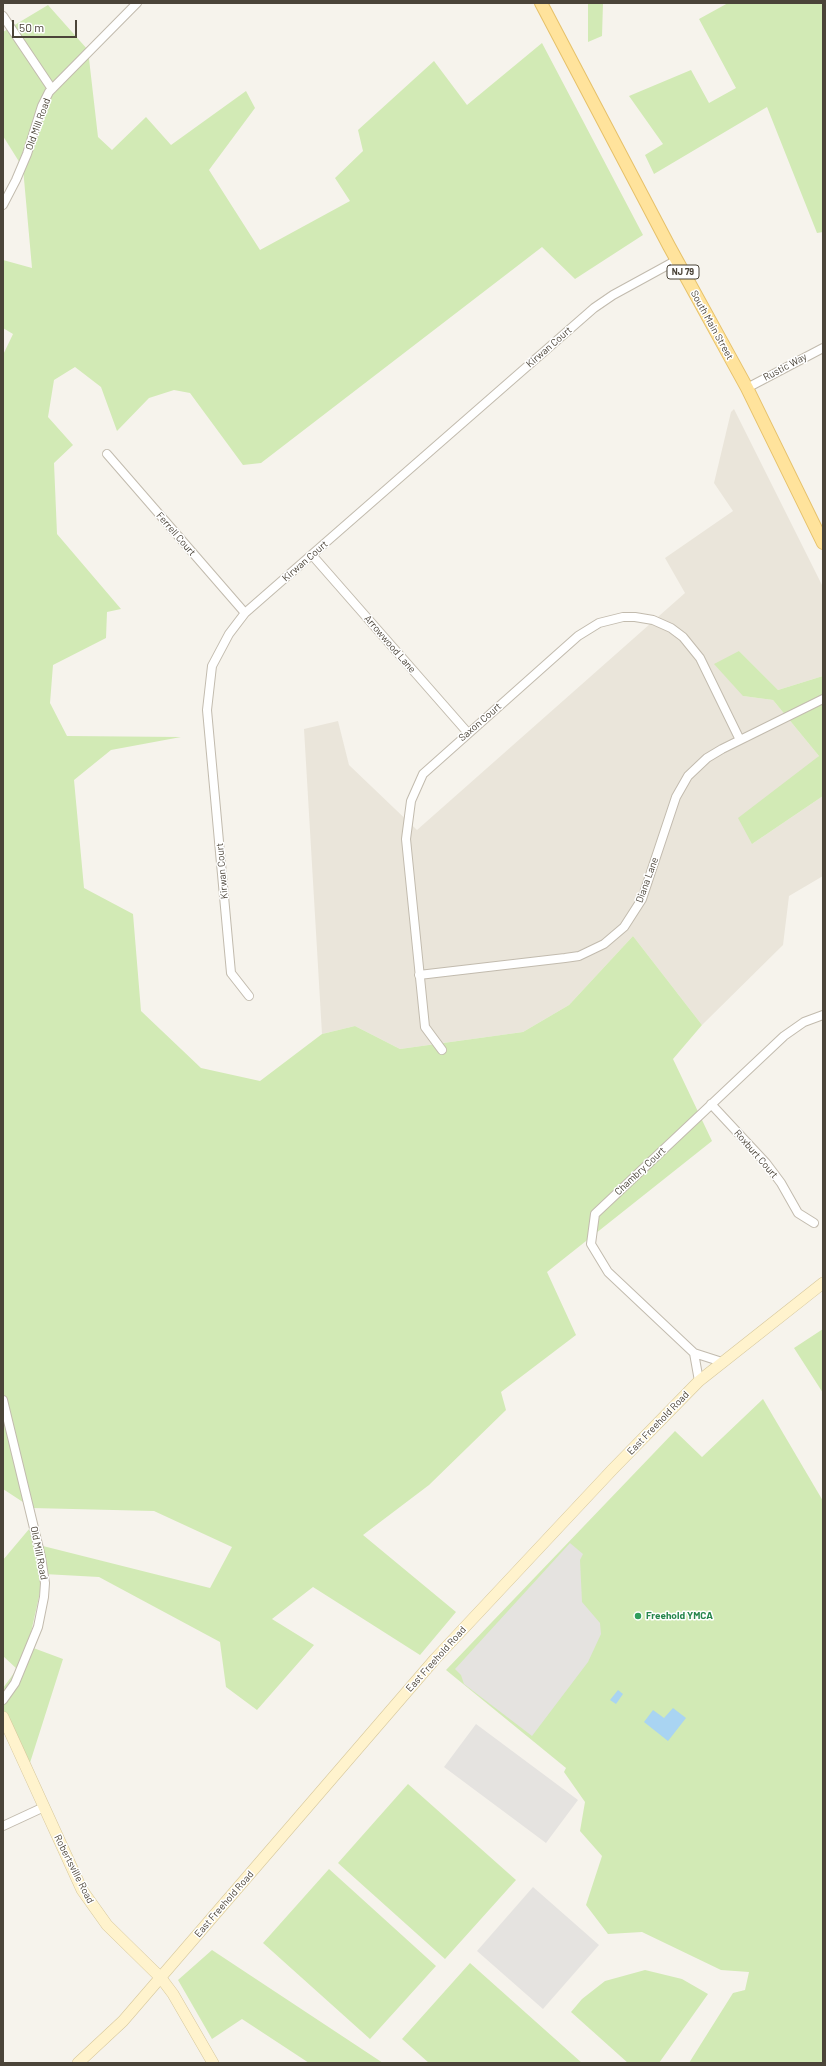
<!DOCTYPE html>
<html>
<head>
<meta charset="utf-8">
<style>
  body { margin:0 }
  #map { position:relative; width:826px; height:2066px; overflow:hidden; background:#f6f3ec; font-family:Barlow,sans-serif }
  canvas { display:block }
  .frame { position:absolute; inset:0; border:4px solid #4b4439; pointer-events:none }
  .scale { position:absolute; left:12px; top:20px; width:65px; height:18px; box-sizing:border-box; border:2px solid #4b4439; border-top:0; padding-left:5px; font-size:12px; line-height:14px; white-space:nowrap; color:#4b4439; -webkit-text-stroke:3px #fff; paint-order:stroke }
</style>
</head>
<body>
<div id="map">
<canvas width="826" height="2066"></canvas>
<div class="frame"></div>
<div class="scale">50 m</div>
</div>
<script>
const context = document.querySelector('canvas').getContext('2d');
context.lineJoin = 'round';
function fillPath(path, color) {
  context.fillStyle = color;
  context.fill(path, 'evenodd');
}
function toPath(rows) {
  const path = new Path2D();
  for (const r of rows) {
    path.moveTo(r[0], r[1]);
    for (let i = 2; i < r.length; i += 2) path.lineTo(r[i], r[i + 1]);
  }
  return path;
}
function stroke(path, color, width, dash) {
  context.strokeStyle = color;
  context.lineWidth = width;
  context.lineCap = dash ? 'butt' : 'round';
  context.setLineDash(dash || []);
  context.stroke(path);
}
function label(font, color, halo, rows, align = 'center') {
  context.font = font + ' Barlow,sans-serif';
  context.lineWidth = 3;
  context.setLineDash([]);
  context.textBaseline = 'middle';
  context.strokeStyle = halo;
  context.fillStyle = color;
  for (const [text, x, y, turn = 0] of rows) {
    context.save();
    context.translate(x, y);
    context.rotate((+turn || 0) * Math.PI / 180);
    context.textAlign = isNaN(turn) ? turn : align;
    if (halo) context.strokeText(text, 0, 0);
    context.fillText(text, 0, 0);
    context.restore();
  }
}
fillPath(toPath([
  [734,409,823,587,823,676,778,690,739,651,743,696,773,700,819,756,752,844,823,796,823,876,789,896,783,945,702,1025,633,936,569,1005,523,1032,400,1049,355,1026,322,1034,304,729,338,721,349,765,417,830,685,593,665,558,733,511,714,483,731,412]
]), '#eae5da');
fillPath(toPath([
  [588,3,603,3,602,36,588,42],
  [728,3,823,3,823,232,817,233,767,107,654,174,645,155,663,144,629,96,691,70,709,103,736,88,699,19],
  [48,5,88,50,98,137,112,150,146,117,171,145,246,91,255,108,209,170,260,250,350,201,335,178,363,151,358,130,434,61,467,105,542,43,643,235,575,279,542,247,261,463,243,465,190,393,174,390,149,398,117,431,101,387,75,367,54,380,48,417,73,445,54,463,57,534,121,609,107,612,106,638,53,665,50,703,67,736,181,737,111,750,74,780,84,888,133,914,141,1011,201,1068,260,1081,322,1034,355,1026,400,1049,523,1032,569,1005,633,936,702,1025,673,1059,712,1141,547,1272,576,1335,501,1392,506,1410,429,1485,363,1535,456,1612,420,1655,313,1587,272,1619,314,1645,257,1710,226,1687,220,1642,99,1577,44,1574,28,1646,63,1659,28,1769,3,1714,3,1688,17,1669,3,1656,3,1560,35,1522,39,1545,210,1588,232,1547,154,1511,32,1508,3,1489,3,355,13,334,3,328,3,260,32,268,23,168,3,136,3,32],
  [739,651,778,690,823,676,823,796,752,844,738,818,819,756,773,700,743,696,714,664],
  [823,1329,823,1393,794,1348],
  [763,1399,823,1501,823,2063,689,2063,733,1993,745,1990,749,1972,721,1970,642,1932,608,1934,586,1905,602,1856,580,1831,585,1802,564,1772,566,1768,446,1670,675,1431,702,1457],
  [408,1784,516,1880,445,1959,338,1863],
  [329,1869,436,1966,370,2039,263,1943],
  [212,1950,383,2063,309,2063,242,2019,212,2039,178,1980],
  [470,1963,582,2063,429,2063,402,2039],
  [645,1970,682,1979,708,1994,659,2063,628,2063,571,2012,582,1999,605,1981]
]), '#d2eab5');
fillPath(toPath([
  [570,1543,583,1554,580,1560,582,1602,600,1623,601,1634,588,1662,532,1736,464,1684,461,1675,455,1669],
  [476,1724,578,1800,546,1843,444,1767],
  [533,1887,599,1945,543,2009,477,1951]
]), '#e5e3e0');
fillPath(toPath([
  [618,1690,623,1694,616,1704,610,1700],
  [673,1708,686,1718,668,1741,644,1722,653,1710,664,1718]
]), '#a9d4f2');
const street = toPath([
  [3,16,52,89],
  [3,205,16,180,27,154,42,106,49,92,137,3],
  [747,388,823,348],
  [107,454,245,613],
  [312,555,468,733],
  [419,975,565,958,579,956,604,944,624,927,642,899,676,797,688,776,707,758,722,749,823,699],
  [249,996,231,973,207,710,212,666,229,634,245,613,594,308,613,295,677,260],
  [442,1050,425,1027,406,839,411,801,423,774,578,636,599,623,623,617,635,617,653,620,671,628,683,637,700,658,740,740],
  [711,1104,766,1163,781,1183,798,1213,814,1223],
  [694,1353,699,1381],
  [722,1362,694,1353,608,1272,591,1244,595,1214,784,1036,804,1022,823,1015],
  [3,1400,41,1557,45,1583,44,1597,38,1627,15,1683,3,1700],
  [3,1826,44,1807]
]);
const secondary = toPath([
  [3,1717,82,1890,107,1925,161,1978,173,1994,213,2063],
  [78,2063,123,2021,435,1659,612,1470,699,1381,823,1283]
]);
const primary = toPath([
  [541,3,669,246,747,388,823,543]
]);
stroke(street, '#c2bbae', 10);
stroke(secondary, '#d6c79b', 12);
stroke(primary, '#e6c16a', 14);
stroke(street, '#fff', 8);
stroke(secondary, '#fff3cd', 11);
stroke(primary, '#ffe39c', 12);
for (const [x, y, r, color] of [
  [638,1616,4,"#2e9e5b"]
]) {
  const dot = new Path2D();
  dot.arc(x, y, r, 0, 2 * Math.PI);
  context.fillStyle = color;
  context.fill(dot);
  stroke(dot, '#fff', 1.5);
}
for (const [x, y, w] of [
  [683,272,32]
]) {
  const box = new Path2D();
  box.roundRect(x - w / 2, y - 7, w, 14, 3);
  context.fillStyle = '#fff';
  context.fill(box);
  stroke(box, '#4b4439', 1);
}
label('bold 9px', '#4b4439', null, [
  ["NJ 79",683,272]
]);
label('10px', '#4b4439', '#fff', [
  ["Old Mill Road",38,124,-70],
  ["South Main Street",712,325,61],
  ["Kirwan Court",549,347,-41],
  ["Rustic Way",785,367,-28],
  ["Ferrell Court",176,534,49],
  ["Kirwan Court",305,561,-41],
  ["Arrowwood Lane",390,644,49],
  ["Saxon Court",480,722,-41],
  ["Kirwan Court",222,871,-95],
  ["Diana Lane",647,880,-70],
  ["Roxburt Court",756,1154,49],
  ["Chambry Court",640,1171,-43],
  ["East Freehold Road",658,1423,-46],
  ["Old Mill Road",39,1553,79],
  ["East Freehold Road",436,1659,-48],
  ["Robertsville Road",74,1869,63],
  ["East Freehold Road",224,1904,-49]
]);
label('bold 10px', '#27864d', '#fff', [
  ["Freehold YMCA",646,1616]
], 'left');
</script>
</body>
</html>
